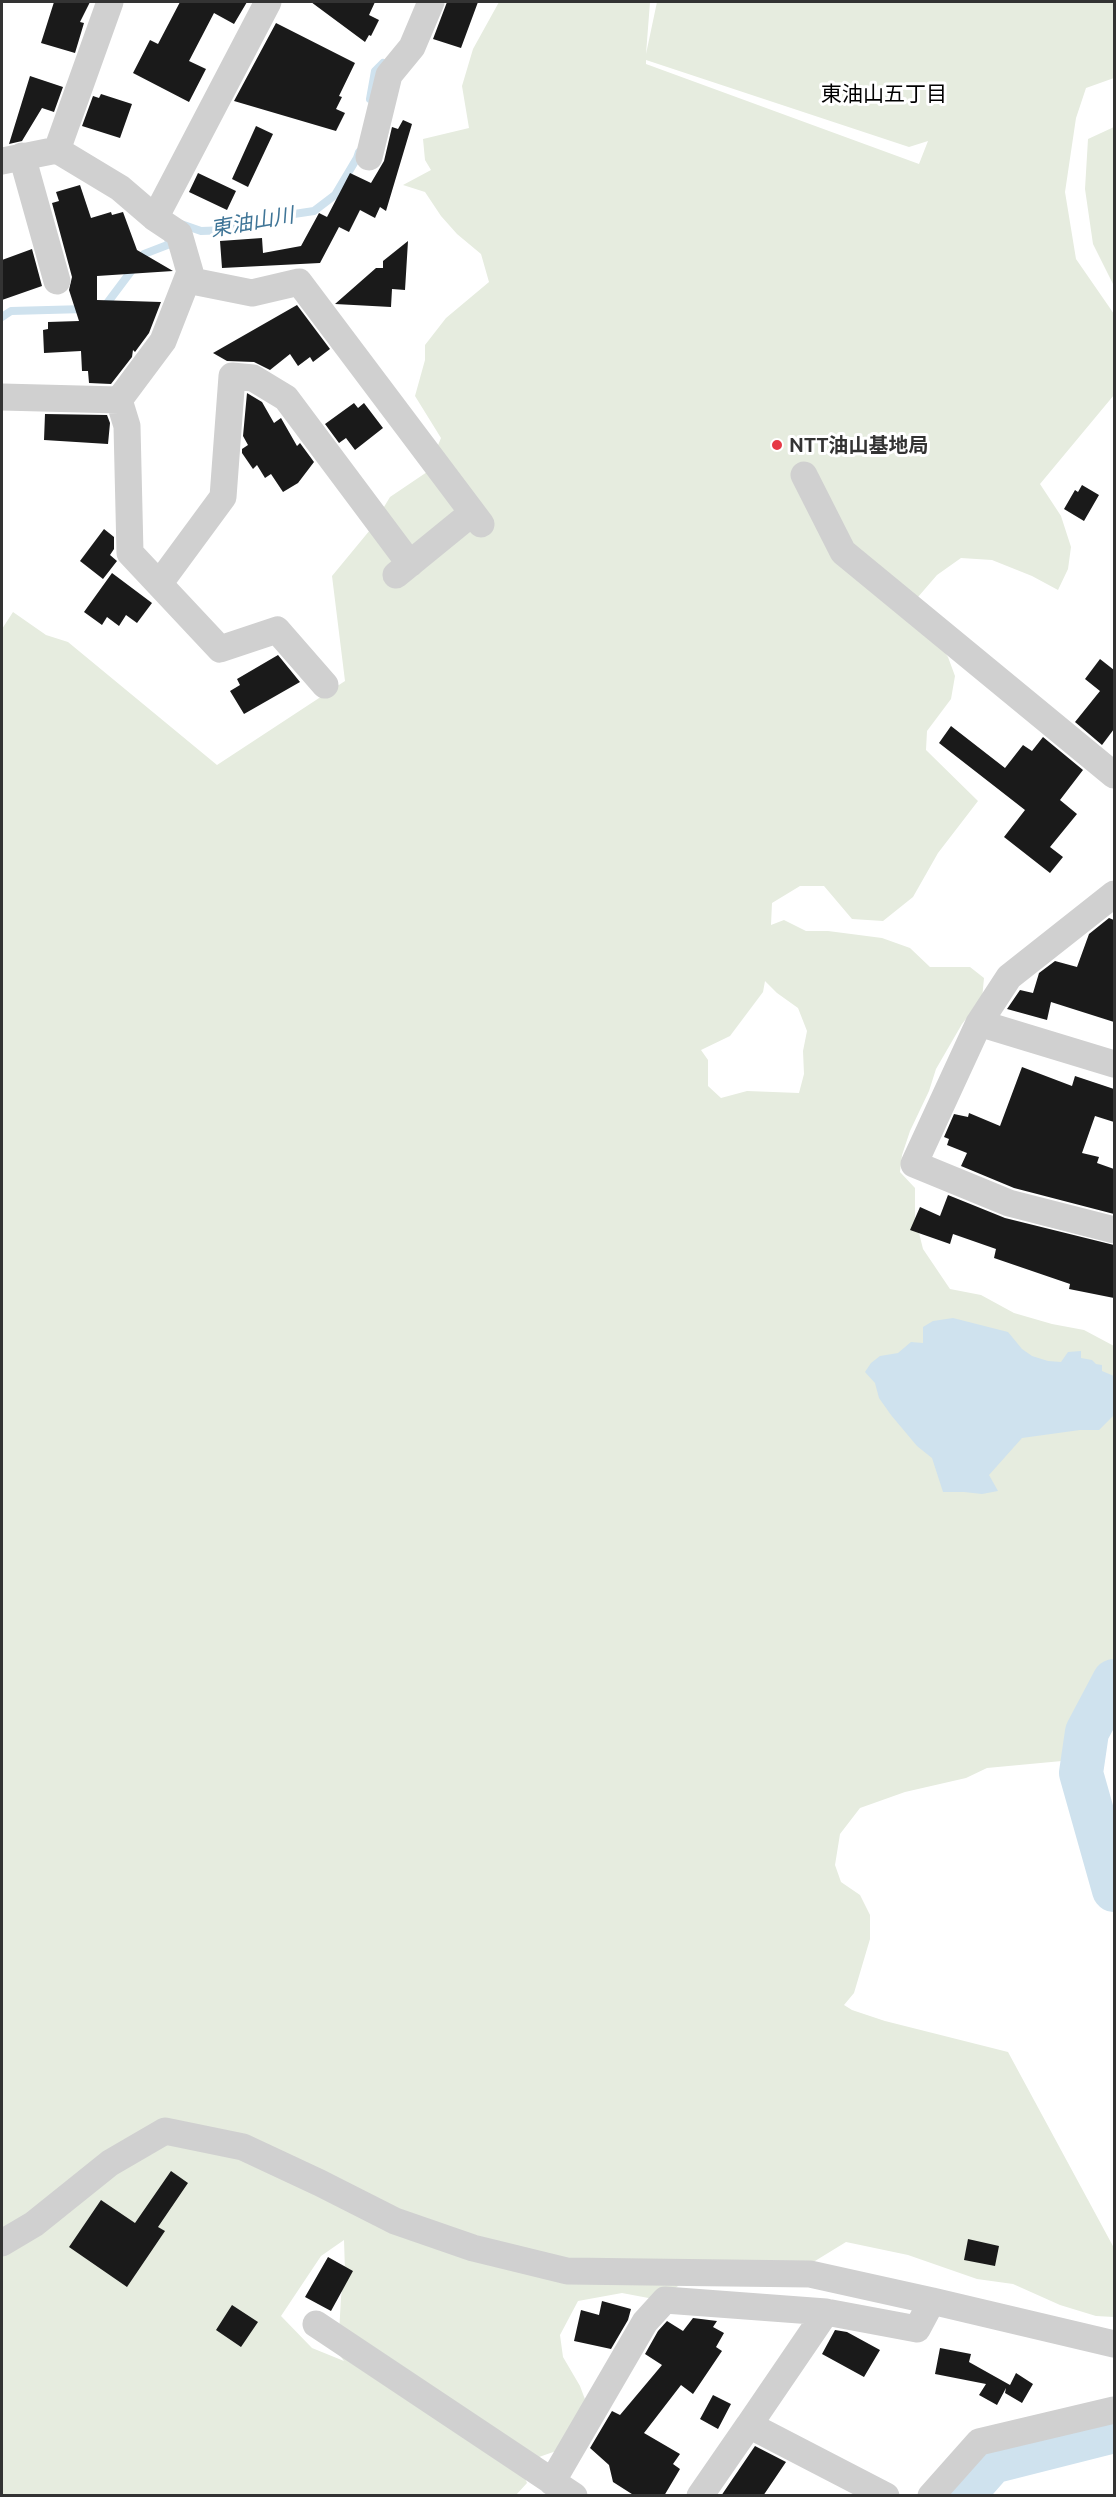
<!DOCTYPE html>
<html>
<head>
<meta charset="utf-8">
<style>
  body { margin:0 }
  #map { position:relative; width:1116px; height:2497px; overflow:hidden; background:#fff; font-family:Ubuntu,sans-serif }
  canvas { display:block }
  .frame { position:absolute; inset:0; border:3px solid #333; pointer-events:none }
</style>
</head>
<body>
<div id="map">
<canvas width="1116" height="2497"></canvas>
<div class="frame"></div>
</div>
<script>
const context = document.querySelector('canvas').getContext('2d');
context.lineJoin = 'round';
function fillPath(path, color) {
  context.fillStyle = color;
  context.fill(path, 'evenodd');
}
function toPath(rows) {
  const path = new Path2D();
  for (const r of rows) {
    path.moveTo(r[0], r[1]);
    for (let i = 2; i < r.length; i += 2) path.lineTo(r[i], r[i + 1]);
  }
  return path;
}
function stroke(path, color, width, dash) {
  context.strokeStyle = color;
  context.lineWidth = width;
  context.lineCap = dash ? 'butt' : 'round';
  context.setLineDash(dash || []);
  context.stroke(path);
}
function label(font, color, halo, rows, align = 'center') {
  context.font = font + ' Ubuntu,"Noto Sans JP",sans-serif';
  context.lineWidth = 6;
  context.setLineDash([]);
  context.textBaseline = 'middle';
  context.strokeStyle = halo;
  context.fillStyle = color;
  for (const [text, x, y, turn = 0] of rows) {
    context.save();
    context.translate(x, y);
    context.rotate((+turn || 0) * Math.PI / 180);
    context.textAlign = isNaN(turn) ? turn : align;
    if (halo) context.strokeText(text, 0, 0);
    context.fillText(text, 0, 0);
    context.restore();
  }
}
fillPath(toPath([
  [499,2,650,2,646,54,657,2,1114,2,1114,78,1086,88,1076,118,1065,192,1076,259,1114,314,1114,395,1040,484,1061,516,1071,547,1068,569,1058,590,1032,576,992,560,961,558,937,575,918,597,929,631,948,657,955,676,951,699,927,731,926,750,978,801,938,853,913,897,883,921,852,919,824,886,800,886,772,903,771,925,784,920,806,931,828,931,882,938,910,948,930,967,970,967,984,978,982,999,962,1024,936,1069,929,1091,910,1131,902,1155,900,1172,915,1188,915,1217,923,1249,950,1289,981,1295,1014,1313,1052,1324,1084,1330,1114,1346,1114,1720,1102,1750,1094,1758,987,1768,966,1778,905,1792,860,1808,840,1834,835,1865,841,1882,860,1895,870,1915,870,1939,854,1993,844,2005,852,2010,885,2021,1008,2052,1114,2248,1114,2317,1096,2316,1060,2305,1013,2284,977,2279,908,2255,846,2242,815,2261,794,2263,773,2260,726,2266,693,2275,659,2300,622,2293,578,2301,560,2335,563,2357,580,2386,586,2402,559,2450,519,2464,527,2483,516,2495,2,2495,2,629,13,612,46,635,68,642,217,765,345,681,332,576,370,530,390,497,427,472,441,438,415,396,425,360,425,345,446,318,489,282,481,254,457,234,441,216,425,192,403,185,431,170,425,160,423,139,469,128,462,86,473,49],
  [646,60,909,147,928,141,919,164,646,64],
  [765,981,777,993,798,1008,807,1031,803,1051,804,1074,799,1093,747,1091,721,1098,708,1086,708,1060,701,1050,730,1036,763,992],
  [344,2240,345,2271,341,2297,338,2353,344,2361,312,2348,281,2316,321,2256],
  [1114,127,1114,286,1093,244,1085,189,1088,139]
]), '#e6ecdf');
fillPath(toPath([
  [953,1318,1008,1332,1022,1349,1032,1356,1048,1361,1061,1362,1068,1352,1081,1351,1081,1358,1092,1360,1096,1364,1102,1365,1102,1371,1114,1376,1114,1415,1099,1430,1080,1430,1022,1438,989,1475,998,1491,982,1494,964,1492,943,1492,932,1458,917,1446,891,1415,879,1398,875,1383,865,1372,871,1363,880,1356,898,1353,911,1342,923,1343,923,1327,933,1321]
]), '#cfe2ee');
stroke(toPath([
  [370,99,375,71,383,63],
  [181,224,201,231,229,230,254,220,314,211,335,195,357,158,359,152],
  [105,306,144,254,170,244,168,239],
  [2,317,11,311,85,309]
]), '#cfe2ee', 8);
stroke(toPath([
  [1114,1681,1087,1732,1081,1773,1114,1890],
  [962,2496,992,2462,1114,2431]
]), '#cfe2ee', 44);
fillPath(toPath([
  [54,2,90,2,80,22,84,23,75,53,41,43],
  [180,2,247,2,234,24,214,13,189,61,206,69,189,102,133,73,150,40,158,44],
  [311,2,375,2,369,15,379,20,371,36,369,35,365,42],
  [447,2,478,2,461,48,433,39],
  [276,23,355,63,339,96,342,97,336,109,345,113,336,131,234,101],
  [30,76,63,87,54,112,42,108,22,141,9,144],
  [101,94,132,104,120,138,82,126,93,96,99,98],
  [403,120,412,124,386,211,380,207,375,218,360,210,349,232,339,227,320,263,222,268,220,241,262,238,263,253,301,246,319,213,327,217,350,173,371,183,384,161,392,127,398,129],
  [256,126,273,134,248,187,232,179],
  [198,173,236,191,227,210,189,192],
  [80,185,91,218,111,212,112,215,123,212,137,250,173,271,97,276,97,300,161,302,149,333,135,352,133,350,132,357,111,384,89,383,88,371,82,371,81,351,44,353,43,330,48,329,48,322,79,321,69,290,72,277,52,203,59,201,56,192],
  [408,241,405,290,392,289,391,307,335,304,376,268,383,268,383,261],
  [32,249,42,286,2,300,2,260],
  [297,305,330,349,313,362,310,357,298,366,290,354,270,370,254,362,227,361,213,353],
  [247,393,262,402,274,423,281,418,297,446,300,443,314,462,298,483,283,492,271,474,265,478,257,465,253,469,242,453,242,449,248,445,243,436],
  [354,403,358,408,364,403,383,428,355,450,346,438,339,443,325,424],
  [45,414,107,415,110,423,108,444,44,440],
  [1082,485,1099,495,1084,521,1064,509,1075,490,1078,492],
  [104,529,114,537,114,549,110,555,117,561,103,579,80,561],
  [112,573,152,603,137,623,126,615,119,626,107,617,102,625,84,612],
  [278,655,300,682,244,714,230,691,240,685,237,679],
  [1100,659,1114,670,1114,729,1102,745,1075,722,1100,691,1085,679],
  [951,726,1005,768,1023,745,1032,751,1043,737,1083,770,1060,800,1077,814,1050,847,1063,857,1050,873,1004,837,1025,810,939,743],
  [1109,918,1114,920,1114,1022,1051,1002,1047,1020,1007,1009,1020,990,1033,993,1039,973,1055,961,1077,967,1089,934],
  [1022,1067,1072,1086,1075,1076,1114,1089,1114,1122,1095,1116,1082,1153,1099,1157,1097,1163,1114,1169,1114,1214,1014,1188,961,1166,967,1153,947,1145,949,1139,944,1137,954,1114,968,1117,969,1113,1000,1126],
  [948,1195,1005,1218,1114,1245,1114,1298,1069,1289,1070,1284,994,1258,996,1249,953,1234,950,1244,910,1230,920,1207,940,1216],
  [171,2171,188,2183,158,2227,165,2231,127,2287,69,2247,101,2200,135,2223],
  [968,2239,999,2246,995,2266,964,2260],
  [328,2257,353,2271,331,2311,305,2297],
  [602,2301,631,2309,628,2320,611,2349,574,2341,581,2310,599,2315],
  [232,2305,258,2322,241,2347,216,2330],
  [693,2318,717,2321,713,2327,724,2333,716,2347,722,2351,693,2394,681,2385,644,2433,680,2454,673,2464,680,2469,664,2496,635,2496,613,2482,609,2465,590,2448,612,2411,620,2415,662,2365,645,2354,658,2331,667,2321,683,2331],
  [835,2330,847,2332,880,2350,864,2377,822,2354],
  [940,2348,971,2354,969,2362,1010,2385,1016,2373,1033,2384,1022,2403,1005,2393,1006,2388,997,2405,979,2395,986,2384,935,2374],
  [713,2395,731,2404,718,2429,700,2419],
  [755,2446,786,2462,763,2496,721,2496]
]), '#1a1a1a');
stroke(toPath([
  [57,150,110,2],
  [22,156,57,281],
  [369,157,389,75,412,47,431,2],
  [2,161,57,150,120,188,155,218,268,2],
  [187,280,252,293,299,282,481,524],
  [2,397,119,400,163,341,190,272,179,234,155,218],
  [119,400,127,426,130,553,220,649,277,630,325,685],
  [804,475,843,552,1114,775],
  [396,575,472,513],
  [159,584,223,497,232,376,253,378,286,398,410,564],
  [979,1023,1009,977,1114,894],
  [1114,1064,979,1023,914,1164,1009,1203,1114,1230],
  [2,2243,34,2224,110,2163,165,2131,243,2147,320,2183,395,2221,473,2248,567,2271,810,2274,932,2301],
  [316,2324,574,2496],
  [749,2425,826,2312],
  [552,2482,645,2322,665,2300,826,2312,917,2329,932,2301,1114,2344],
  [700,2496,749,2425,886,2496],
  [931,2496,979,2442,1114,2410]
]), '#d0d0d0', 27);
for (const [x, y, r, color] of [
  [777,445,6,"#e63946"]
]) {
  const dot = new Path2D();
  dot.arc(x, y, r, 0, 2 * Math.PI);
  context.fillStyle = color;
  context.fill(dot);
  stroke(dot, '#fff', 2);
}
label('bold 20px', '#333', '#fff', [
  ["NTT油山基地局",789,445]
], 'left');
label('21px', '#000', '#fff', [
  ["東油山五丁目",884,94]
]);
label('italic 21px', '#3f7597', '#fff', [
  ["東油山川",252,222,-10]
]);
</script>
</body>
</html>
